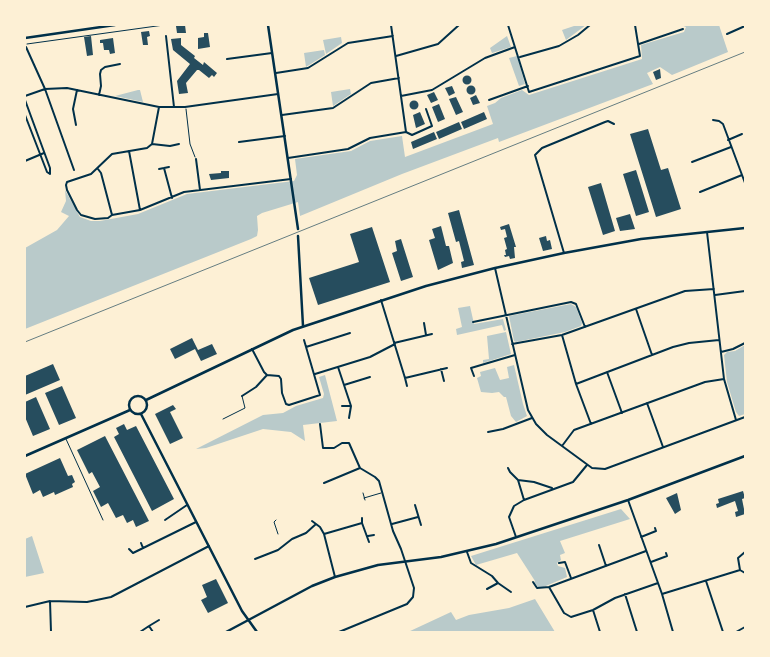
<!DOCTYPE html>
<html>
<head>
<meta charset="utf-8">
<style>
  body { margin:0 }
  #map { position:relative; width:770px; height:657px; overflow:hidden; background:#fdf0d5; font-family:"Zilla Slab",serif }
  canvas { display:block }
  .frame { position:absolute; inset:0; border:26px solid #fdf0d5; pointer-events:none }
</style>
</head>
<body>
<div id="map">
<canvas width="770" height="657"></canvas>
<div class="frame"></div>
</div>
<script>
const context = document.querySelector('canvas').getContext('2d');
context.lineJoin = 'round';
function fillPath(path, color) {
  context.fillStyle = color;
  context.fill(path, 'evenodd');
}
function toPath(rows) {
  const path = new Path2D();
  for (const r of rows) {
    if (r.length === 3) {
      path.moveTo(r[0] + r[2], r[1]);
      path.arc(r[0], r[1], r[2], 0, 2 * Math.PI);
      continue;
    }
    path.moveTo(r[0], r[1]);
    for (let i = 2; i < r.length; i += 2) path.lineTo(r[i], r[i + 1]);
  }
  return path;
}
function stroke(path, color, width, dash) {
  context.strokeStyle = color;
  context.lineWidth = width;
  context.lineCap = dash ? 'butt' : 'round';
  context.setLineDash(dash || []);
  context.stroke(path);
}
fillPath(toPath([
  [577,25,586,25,566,40,562,30],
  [681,25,719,25,728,52,672,75,660,67,647,73,653,84,499,142,498,138,402,174,300,216,298,202,262,213,257,216,258,230,257,236,251,239,25,329,25,248,57,230,69,216,61,212,66,201,65,190,80,217,91,221,100,221,138,214,187,194,294,181,297,175,295,159,351,151,370,141,402,136,405,157,493,124,487,106,495,103,501,98,522,90,529,95,642,59,641,45,684,32,686,27],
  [507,36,511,47,492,53,490,48],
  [341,37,342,43,326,54,323,40],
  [324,50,325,55,306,67,304,53],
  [517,56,525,84,519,86,509,58],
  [350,89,351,94,333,106,331,92],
  [140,90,143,102,115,96,138,90],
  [571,304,576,307,582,323,581,326,565,332,516,342,514,341,509,316],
  [470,306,474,324,503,319,506,330,504,331,502,325,457,335,456,329,462,327,458,308],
  [506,332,511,354,483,363,483,360,489,359,487,336],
  [745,345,745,414,739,416,736,412,727,382,724,355,727,352,735,351],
  [514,365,523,404,527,416,516,422,511,416,506,397,504,397,499,392,492,393,481,392,477,378,481,376,480,372,495,368,500,380,509,378,507,367],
  [325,375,337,421,303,425,305,441,291,432,263,429,206,448,196,449,263,415,283,413,296,406,323,398,324,394,319,377],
  [621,509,630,519,560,541,565,553,560,555,561,560,557,563,558,566,565,568,567,577,541,588,538,587,534,582,535,581,517,553,476,565,471,556],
  [32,536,44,573,25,577,25,539],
  [535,599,555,632,408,632,451,612,456,620,469,615,509,608]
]), '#b9caca');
fillPath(toPath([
  [185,25,186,33,177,33,176,26],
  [149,31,150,36,147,37,148,45,143,45,141,32],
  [204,33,208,33,210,47,198,49,198,38,204,37],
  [91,36,93,55,87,56,84,37],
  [113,38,115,53,110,54,109,50,104,50,103,43,100,43,100,40],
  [181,38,181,45,195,56,194,58,203,65,204,62,217,73,214,77,212,75,209,78,199,70,197,70,186,83,188,93,179,94,177,81,190,64,173,50,171,39],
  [660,69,661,78,656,80,653,72],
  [467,80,4.5],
  [471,90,4.5],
  [452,86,455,93,449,96,445,88],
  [434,92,438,100,431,103,427,95],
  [476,95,480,103,473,105,470,98],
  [456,97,463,112,456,115,449,99],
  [414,105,4.5],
  [439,104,445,119,438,122,432,107],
  [420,112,425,124,416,128,413,115],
  [484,112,487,119,464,129,461,122],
  [459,122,462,129,439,139,436,132],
  [648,129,661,170,668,168,681,209,656,217,630,134],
  [434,132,437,139,413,149,411,142],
  [636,170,649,212,636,216,623,174],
  [221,171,229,171,229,178,211,180,209,174,221,173],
  [601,183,615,231,603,235,588,187],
  [459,210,474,265,462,268,461,262,464,261,459,241,456,242,448,213],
  [630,214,635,229,620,231,616,218],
  [509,224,516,247,514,247,515,258,510,259,509,256,505,257,504,255,506,255,505,250,507,249,504,238,507,237,505,229,501,230,500,227],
  [441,226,446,246,449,246,453,263,438,270,429,240,435,238,432,229],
  [372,227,390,282,318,305,309,278,359,262,350,234],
  [546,236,547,241,550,240,552,249,543,251,539,238],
  [401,239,413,277,401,281,392,253,397,251,395,241],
  [192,338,198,350,212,344,217,354,201,361,195,349,175,359,170,349],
  [53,364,60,380,25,395,25,376],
  [62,386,76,418,59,425,45,393],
  [36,397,50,429,33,436,25,417,25,402],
  [173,405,176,409,170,412,183,438,170,444,155,414],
  [124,424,127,430,136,426,174,499,152,511,114,437,119,434,116,428],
  [105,436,149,521,136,527,133,520,127,523,123,515,116,518,108,503,101,507,93,491,100,487,92,472,89,474,77,450],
  [60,458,68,476,72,475,75,482,72,484,73,487,55,495,54,492,43,497,40,490,33,494,25,474],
  [743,491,745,498,742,499,745,514,736,517,735,512,738,511,735,501,717,508,716,504,719,503,718,499],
  [677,493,681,510,675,514,666,498],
  [216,579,228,603,208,613,201,600,207,597,202,585]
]), '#264d5e');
stroke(toPath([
  [27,44,164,25],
  [186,109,190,144,195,157],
  [276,520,274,522,278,534]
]), '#003049', 1);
stroke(toPath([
  [223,419,245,408,242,396],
  [66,439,103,520],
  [363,493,365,500],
  [364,498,381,493]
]), '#003049', 1);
stroke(toPath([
  [391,25,406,132],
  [508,25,529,92,640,56,635,25],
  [727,34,745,26],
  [166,36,174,107],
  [639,44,683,29],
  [26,47,45,89,74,170],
  [396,56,438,44,459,25],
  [520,57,559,46,578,35,590,25],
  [227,59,272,53],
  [276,73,308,68,348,43,393,36],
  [99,95,101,86,100,74,101,70,105,67,120,64],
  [25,96,45,89,67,88,159,107,185,107,278,94],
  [401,96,432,90,485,58,515,47],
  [25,100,50,168,50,174,47,172,25,115],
  [489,100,528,86],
  [159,107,152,144,147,148,112,154,91,174,67,182,66,185,67,190,77,210,81,215,95,219,108,218,112,215,140,210,184,192,291,179],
  [282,115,333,108,371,83,399,78],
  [713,120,719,121,723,124,745,183],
  [76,125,73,109,77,90],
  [406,132,412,135,432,126,426,109],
  [728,140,742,134],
  [239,142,285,136],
  [152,144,170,146,179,144],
  [129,151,140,210],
  [288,158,348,149,370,138,406,132],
  [196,159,200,190],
  [25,161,44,153],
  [692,162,731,147],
  [164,168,172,198],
  [98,169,101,173,112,215],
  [159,169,169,167],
  [700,192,742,175],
  [707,232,724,379,736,420],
  [564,253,535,155,542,148,605,122,608,121,614,124],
  [495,268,528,410,536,424,547,435,592,468,605,469,745,417],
  [715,295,745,291],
  [381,300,405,378,447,368],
  [636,309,652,355],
  [473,322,571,302,576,304,585,327],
  [424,323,426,335],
  [562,335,576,384,591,424],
  [394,343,432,334],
  [512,344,562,335,685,291,714,289],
  [306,347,350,333],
  [252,349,264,372,267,375,279,376,281,379,282,393,286,404,289,405,320,395,304,340],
  [721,352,733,349,745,343],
  [338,367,351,406,349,418],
  [441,369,444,381],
  [607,372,622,413],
  [315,374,370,357,395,344],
  [474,376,471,368,515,355],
  [405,378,407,386],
  [576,384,673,347,689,343,719,340],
  [344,385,370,377],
  [242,396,256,387,267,375],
  [647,403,663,447],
  [342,406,351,406],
  [320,424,323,448,334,448,342,443,349,443,360,468,375,477,379,481,393,531,401,549,414,588,413,597,407,604,339,632],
  [488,432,503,429,532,418],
  [562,446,574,430,705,382,724,379],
  [508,468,510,472,518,480],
  [324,483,360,468],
  [524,500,518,480,534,482,552,488],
  [628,500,662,594,673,632],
  [415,505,421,525],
  [165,520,187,505],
  [312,521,320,527,324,534,335,577],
  [362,523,362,518],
  [392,524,418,517],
  [324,534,362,523,369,542],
  [368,536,374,535],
  [516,537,509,517,514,506,524,500,573,482,587,465],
  [641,537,656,531,655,528],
  [141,543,143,548],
  [599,545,606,566],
  [129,549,133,553,196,522],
  [467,552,471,563,492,576,498,583,487,589],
  [255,559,278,550,292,539,306,533,316,524],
  [651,562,667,556,666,553],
  [559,563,565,562,571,578],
  [740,570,738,558,745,552],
  [706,581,723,632],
  [533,582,537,588,549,587,646,551],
  [498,583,511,592],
  [549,587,564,613,571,617,593,610,615,598,658,583],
  [625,594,637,632],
  [662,594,740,570,745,573],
  [50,601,51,632],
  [25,607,50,601,87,602,111,597,209,546],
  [593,610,600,632],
  [149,626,159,620],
  [140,632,149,626,153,632],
  [736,632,745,627]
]), '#003049', 2);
stroke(toPath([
  [268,25,298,229],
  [25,38,115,25],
  [298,236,303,326],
  [138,405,9],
  [146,400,293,330,426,286,495,268,564,253,641,239,745,228],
  [141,414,242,611,257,632],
  [25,456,130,410]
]), '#003049', 2.5);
stroke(toPath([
  [226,632,312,586,335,577,378,565,441,557,496,544,628,500,745,456]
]), '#003049', 2.5);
stroke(toPath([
  [25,342,745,52]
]), '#657d81', 1);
</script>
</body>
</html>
